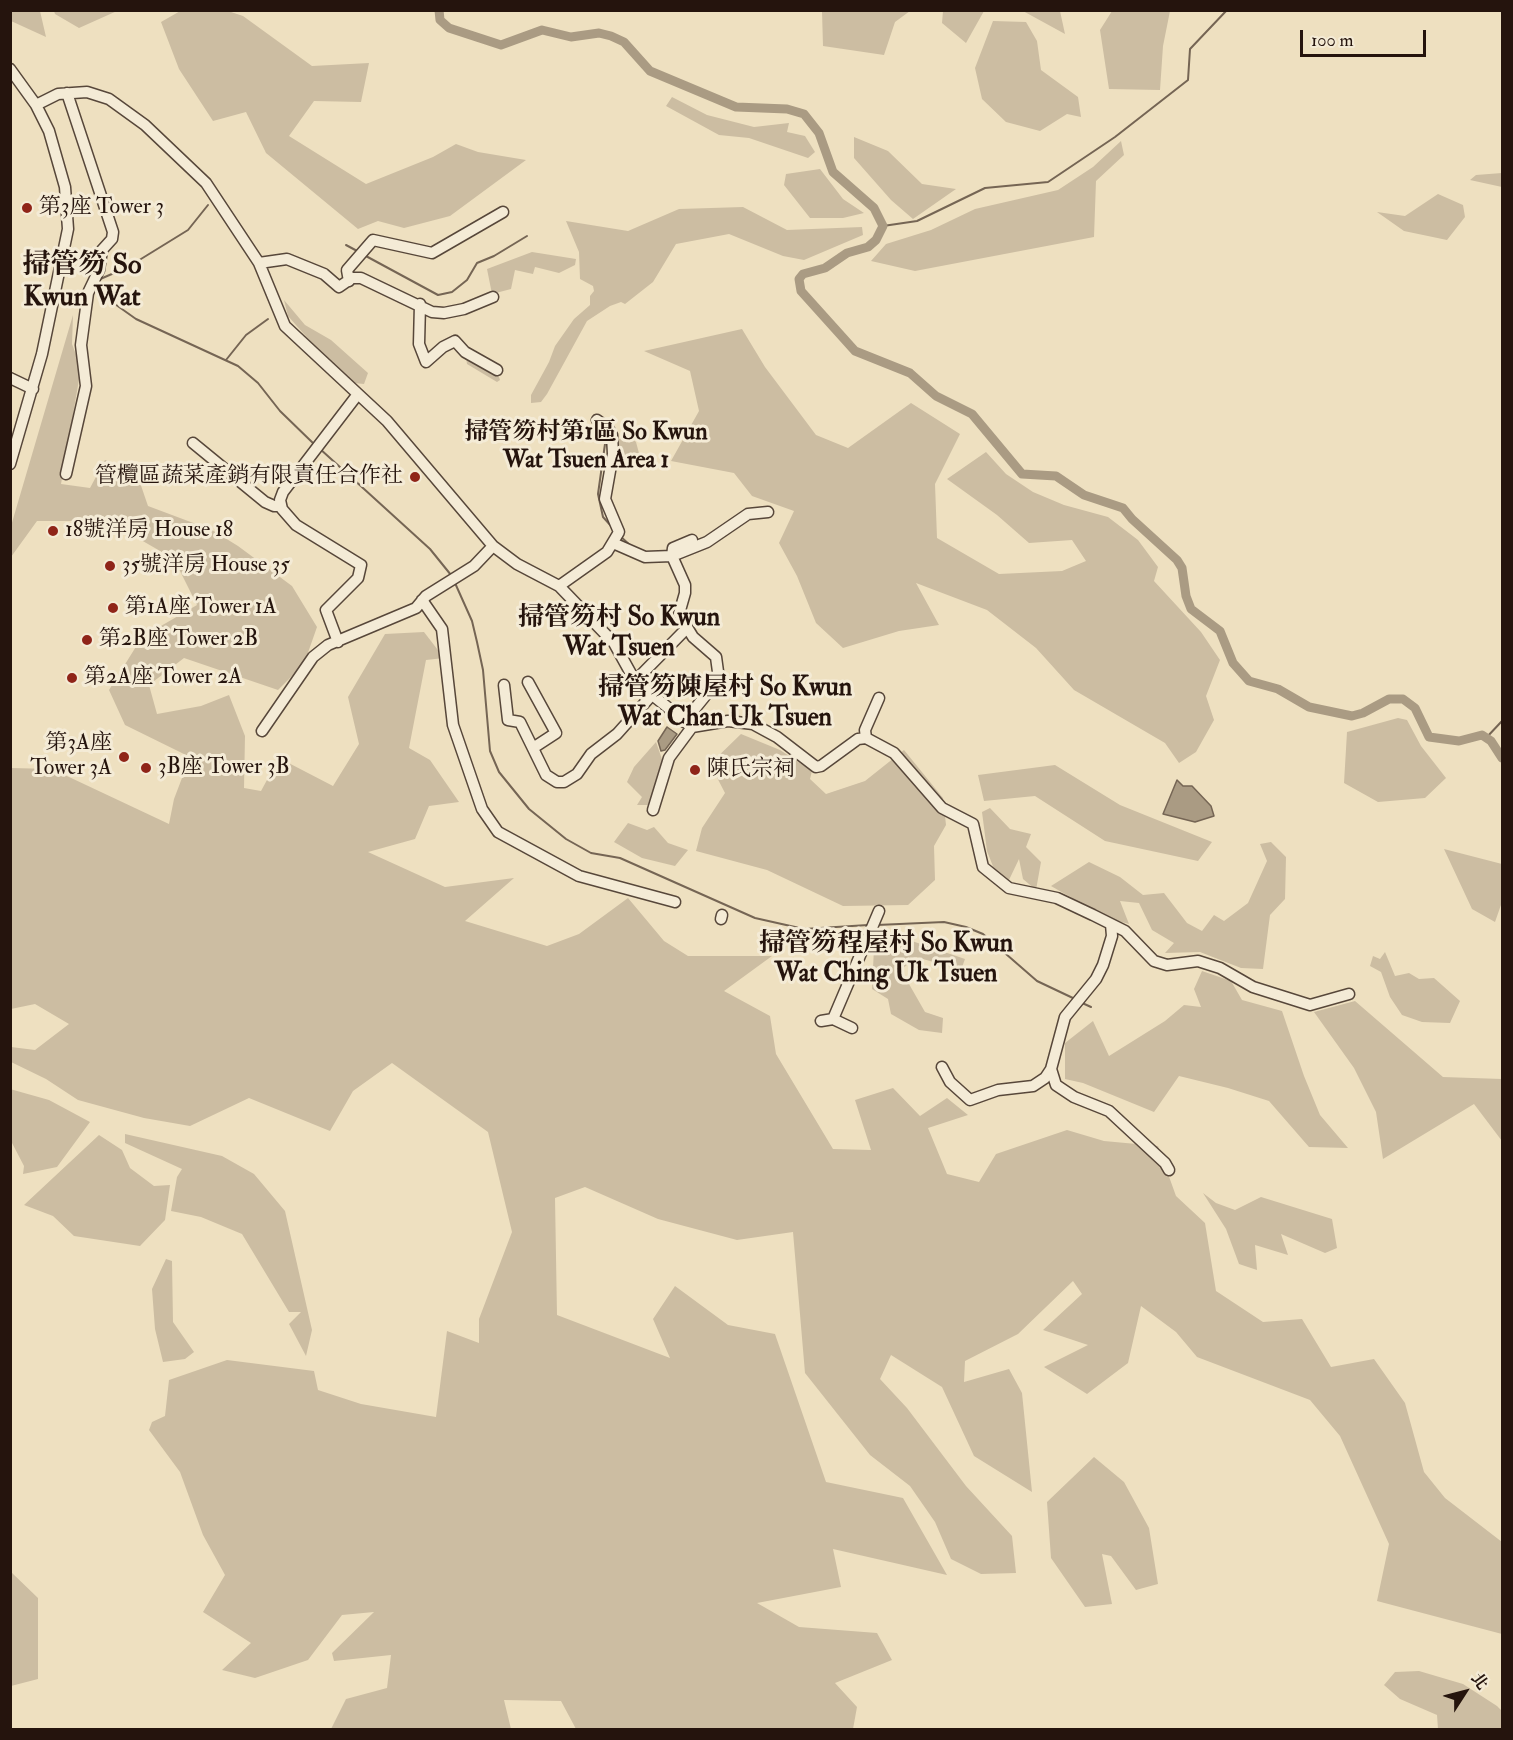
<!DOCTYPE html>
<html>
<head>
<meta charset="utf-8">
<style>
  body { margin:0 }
  #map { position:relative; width:1513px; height:1740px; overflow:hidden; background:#eee0c0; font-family:"IM FELL Double Pica","Noto Serif TC",serif }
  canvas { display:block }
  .frame { position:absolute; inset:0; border:12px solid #25140d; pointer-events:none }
  .north { position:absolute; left:1435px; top:1662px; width:60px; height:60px; -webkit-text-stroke:4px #f4ebd6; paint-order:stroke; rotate:54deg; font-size:16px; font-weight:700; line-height:24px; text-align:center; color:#25140d }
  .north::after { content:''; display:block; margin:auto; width:21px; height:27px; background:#25140d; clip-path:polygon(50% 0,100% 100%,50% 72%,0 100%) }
  .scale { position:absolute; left:1300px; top:30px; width:126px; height:27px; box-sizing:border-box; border:3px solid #25140d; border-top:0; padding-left:8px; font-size:18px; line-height:21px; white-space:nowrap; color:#25140d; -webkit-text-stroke:4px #f4ebd6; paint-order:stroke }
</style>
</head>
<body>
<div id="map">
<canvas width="1513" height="1740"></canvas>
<div class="frame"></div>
<div class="north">北</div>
<div class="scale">100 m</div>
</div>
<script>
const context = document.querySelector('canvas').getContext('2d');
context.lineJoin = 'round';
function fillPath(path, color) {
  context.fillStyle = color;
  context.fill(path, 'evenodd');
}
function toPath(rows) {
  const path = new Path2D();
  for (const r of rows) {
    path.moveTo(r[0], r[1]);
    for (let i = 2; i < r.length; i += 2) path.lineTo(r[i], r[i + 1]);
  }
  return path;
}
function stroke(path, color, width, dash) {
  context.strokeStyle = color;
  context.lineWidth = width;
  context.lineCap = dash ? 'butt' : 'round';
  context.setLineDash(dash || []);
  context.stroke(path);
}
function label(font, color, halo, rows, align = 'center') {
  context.font = font + ' "IM FELL Double Pica","Noto Serif TC",serif';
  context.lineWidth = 6;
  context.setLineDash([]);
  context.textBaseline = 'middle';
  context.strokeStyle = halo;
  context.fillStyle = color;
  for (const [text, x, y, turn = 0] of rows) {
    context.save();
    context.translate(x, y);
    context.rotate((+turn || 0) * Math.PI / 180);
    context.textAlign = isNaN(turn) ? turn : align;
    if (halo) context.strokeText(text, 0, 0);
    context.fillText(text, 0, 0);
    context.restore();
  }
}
fillPath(toPath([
  [11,10,40,11,46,37,11,21],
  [182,10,228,11,243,16,312,66,369,63,361,102,314,101,289,136,366,184,433,157,456,144,478,152,526,160,450,216,404,228,378,221,358,229,266,153,246,112,213,121,179,69,161,22],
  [54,11,54,10,117,11,79,28,55,14],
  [822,11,822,10,910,11,895,22,884,55,823,46],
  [943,11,943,10,984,11,966,43,942,23],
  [1023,11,1060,11,1065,34],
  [1112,11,1170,11,1163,46,1160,90,1109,89,1100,30],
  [993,21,1026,22,1037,41,1041,70,1078,97,1081,117,1067,114,1040,131,1006,122,982,99,975,68],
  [672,97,707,115,754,127,789,123,787,132,805,136,815,152,808,158,749,138,719,135,666,106],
  [854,137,888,151,922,184,956,189,913,219,891,200,854,158],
  [1121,141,1124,155,1096,181,1094,237,915,271,871,261,886,244,931,230,975,209,1058,190,1093,167],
  [820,169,843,199,864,213,843,218,810,218,784,185,786,174],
  [1502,173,1502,187,1470,180,1476,175],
  [1438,194,1463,205,1465,217,1447,240,1404,231,1377,212,1405,216],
  [743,207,787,230,862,227,863,235,804,260,783,256,729,234,676,244,653,282,625,304,621,302,610,306,587,321,547,394,541,402,531,403,531,395,549,362,555,346,574,319,590,305,590,296,594,291,593,286,580,279,579,252,566,221,628,231,679,209],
  [532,252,576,259,575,265,559,273,535,267,533,274,515,270,511,289,492,294,487,269],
  [284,300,305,325,331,340,368,373,364,384,354,383,318,350,288,316],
  [73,315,72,344,81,368,61,484,90,488,105,460,136,471,148,506,212,530,238,546,292,586,317,627,304,664,278,690,184,658,149,685,157,714,201,706,229,695,245,736,244,788,261,791,279,758,333,786,359,744,348,697,385,634,424,632,444,658,426,660,409,748,430,760,459,802,429,806,415,839,368,852,445,887,514,878,465,921,547,946,579,934,628,898,664,941,688,956,772,956,724,991,770,1016,776,1054,833,1149,871,1150,855,1100,893,1088,920,1116,947,1098,968,1115,928,1128,947,1174,979,1182,996,1154,1067,1130,1104,1141,1158,1146,1176,1196,1205,1223,1216,1291,1263,1322,1302,1319,1331,1367,1374,1359,1405,1403,1424,1472,1445,1498,1502,1542,1502,1634,1377,1601,1389,1544,1340,1436,1310,1400,1197,1357,1176,1332,1141,1306,1128,1363,1087,1394,1044,1367,1088,1345,1043,1330,1082,1294,1073,1281,1018,1334,965,1361,964,1382,1009,1369,1022,1393,1032,1492,974,1456,942,1387,891,1355,880,1379,907,1408,966,1486,1012,1536,1016,1573,981,1574,951,1559,935,1522,910,1486,870,1455,805,1373,793,1232,737,1240,658,1219,585,1187,555,1198,557,1315,670,1358,653,1319,675,1286,728,1325,775,1334,826,1482,903,1498,947,1575,833,1549,841,1587,757,1603,799,1627,877,1633,892,1660,835,1683,857,1707,853,1729,576,1729,561,1701,504,1700,511,1729,331,1729,346,1699,387,1688,391,1655,334,1661,332,1653,374,1612,342,1615,308,1660,255,1678,222,1670,251,1643,203,1612,225,1575,203,1535,180,1472,149,1430,152,1422,165,1416,169,1380,227,1360,314,1371,318,1390,361,1404,436,1417,447,1331,479,1343,479,1319,512,1232,488,1132,392,1063,353,1091,330,1131,249,1098,190,1126,144,1118,78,1100,46,1079,11,1062,11,1047,35,1050,69,1024,35,1004,11,1009,11,768,52,769,169,824,174,799,190,757,125,725,109,690,142,637,197,605,174,559,108,521,37,521,11,557,11,526],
  [742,329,765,367,816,435,848,448,911,403,960,434,935,484,937,538,999,574,1062,571,1086,561,1072,540,1029,543,997,515,947,479,986,452,1006,474,1033,492,1064,505,1108,517,1138,540,1158,567,1154,581,1201,632,1220,660,1206,696,1214,720,1196,752,1179,763,1165,743,1074,690,1036,648,987,610,916,583,939,625,899,631,843,648,816,623,797,576,779,543,794,511,752,496,734,473,671,461,699,411,690,371,644,351],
  [466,357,499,377,500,380,497,382,467,364],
  [629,435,636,442,640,457,617,465,619,439],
  [1398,718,1407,720,1421,746,1446,778,1425,798,1378,802,1344,783,1347,732],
  [741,734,780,750,812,771,810,779,826,794,865,781,904,750,943,798,946,825,934,846,935,880,908,905,843,906,767,870,696,851,702,828,725,793,710,764],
  [656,742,663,762,651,805,637,805,642,797,627,782,634,767],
  [1055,765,1120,805,1212,842,1198,861,1105,841,1035,796,984,801,978,775],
  [990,808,1010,829,1031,834,1026,847,1041,862,1036,890,1023,879,1019,859,1009,880,994,869,987,851,982,812],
  [628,823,647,830,654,827,668,843,688,850,675,866,642,858,614,842],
  [1271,842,1286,857,1285,899,1270,915,1263,969,1241,968,1200,952,1165,953,1174,943,1152,930,1139,903,1120,901,1129,924,1107,918,1051,886,1089,862,1120,877,1143,895,1164,893,1187,923,1202,931,1214,915,1224,921,1248,903,1267,861,1260,844],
  [1444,849,1502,864,1502,902,1495,922,1472,909],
  [909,940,965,959,961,970,916,957,901,970,925,1012,943,1018,942,1033,919,1030,891,1014,888,999,872,989,874,948],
  [1385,952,1395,976,1409,973,1419,979,1434,978,1460,1001,1450,1023,1422,1022,1402,1015,1390,997,1381,972,1370,966,1373,956,1380,959],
  [1202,971,1231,981,1242,1000,1282,1011,1304,1076,1320,1115,1348,1148,1309,1147,1269,1101,1228,1088,1179,1076,1154,1112,1083,1083,1065,1079,1065,1043,1093,1021,1109,1056,1165,1021,1184,1005,1201,1007,1194,989],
  [1355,1001,1443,1077,1502,1079,1502,1141,1474,1104,1383,1159,1376,1112,1354,1068,1314,1012],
  [10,1089,49,1100,90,1122,57,1167,23,1174,24,1166,11,1141],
  [125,1134,222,1156,254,1174,285,1211,312,1330,306,1356,289,1324,301,1312,289,1312,242,1234,201,1217,171,1211,177,1177,182,1169,125,1143],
  [99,1135,122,1150,130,1168,154,1186,170,1185,165,1220,140,1246,74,1236,53,1216,24,1205],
  [1203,1193,1216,1203,1235,1210,1261,1197,1332,1219,1337,1248,1325,1253,1281,1234,1288,1255,1255,1245,1257,1270,1239,1264,1226,1229],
  [166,1259,172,1261,173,1322,194,1352,185,1359,163,1362,155,1329,152,1289],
  [1094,1457,1124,1482,1149,1528,1158,1584,1136,1590,1111,1556,1102,1554,1112,1604,1085,1607,1051,1558,1047,1502],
  [10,1571,38,1598,38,1679,11,1686],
  [1419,1671,1463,1684,1497,1706,1502,1711,1502,1729,1438,1729,1437,1715,1400,1699,1384,1685,1395,1672]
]), '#ccbda2');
const water = toPath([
  [667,727,677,734,665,750,661,751,658,741,667,727],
  [1177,780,1183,786,1192,786,1211,806,1214,816,1195,822,1163,814,1177,780]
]);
fillPath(water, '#aa9b83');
stroke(water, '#756554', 1.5);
stroke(toPath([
  [883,226,917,221,985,188,1048,182,1115,137,1188,80,1190,49,1227,10],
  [346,245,359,252],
  [364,255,438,295,452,292,467,280,477,263,494,256,527,236],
  [86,271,91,277],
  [98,280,128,267,188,230,208,205],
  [97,283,112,302,136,319,238,366,258,383,280,411,315,445],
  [226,360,246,335,268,319],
  [600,429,605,444,598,494,603,517,612,527],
  [319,448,430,549,451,575],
  [620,536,631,546],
  [455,583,472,621,477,642,483,670,490,751,499,772,529,809,566,839,591,853,620,858,755,918,804,929,868,925],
  [1486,738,1502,721],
  [877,925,944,922,966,927,983,934,1037,981,1075,999],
  [1080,1002,1091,1007]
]), '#756554', 2);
stroke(toPath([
  [439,10,440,20,449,28,501,45,542,30,571,37,599,33,611,36,624,42,650,71,736,107,787,109,804,114,819,133,833,172,874,208,883,226,876,240,868,247,847,253,825,268,803,274,799,279,801,291,855,351,910,373,936,396,972,414,1022,474,1056,476,1084,495,1123,508,1132,519,1177,560,1182,568,1186,596,1191,609,1220,631,1233,663,1249,681,1278,689,1309,707,1352,716,1363,713,1389,699,1403,699,1415,708,1429,737,1459,741,1482,735,1491,741,1502,758]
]), '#aa9b83', 9);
const minor = toPath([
  [10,69,36,105,49,131,65,187,68,229,42,354,10,464],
  [36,105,58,94,87,92,109,99,145,125,206,183,259,263,285,326,387,421,493,546,517,564,559,586,614,643,635,681,692,727],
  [259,263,287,259,324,274,339,287,352,278,361,278,432,312,444,313,464,309,493,297],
  [349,281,347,270,373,240,432,253,503,212],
  [420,304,419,344,426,362,443,347,455,341,465,352,497,370],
  [10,378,33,389],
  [193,443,265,502,274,506,281,506],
  [66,474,86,386,81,345,88,293,99,270,102,250,112,239,113,232,67,93],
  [692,540,673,548,672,556,707,542,748,514,768,512],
  [613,543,645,557,672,556,685,585,685,593,679,614,693,637,716,657,719,679,684,722],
  [559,586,607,552,619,532,605,499,613,454,612,435,608,428,597,420],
  [422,600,442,629,453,725,482,809,498,832,579,876,675,902],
  [338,642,326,610,358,578,361,565,296,525,282,509,280,500,283,492,358,394],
  [635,681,687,628],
  [528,682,556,733,533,748],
  [504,685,508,720,520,722,546,775,557,782,564,782,577,774,591,754,617,734,651,696],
  [262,731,313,657,328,645,416,608,426,596,474,566,493,546],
  [866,738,865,730,879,698],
  [653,810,669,758,692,727,728,721,753,724,777,737,816,767,821,766,858,739,866,738,894,753,942,808,973,824,983,867,1009,888,1057,898,1093,915,1125,931,1154,961,1167,965,1198,961,1220,968,1253,987,1310,1005,1349,994],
  [721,919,722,915],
  [1111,924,1112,936,1103,965,1096,979,1065,1017,1051,1069,1056,1085,1074,1097,1109,1111,1165,1163,1169,1170],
  [833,1019,879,911],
  [821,1021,833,1019,852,1028],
  [942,1067,950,1082,970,1100,998,1090,1033,1086,1045,1078,1051,1069]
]);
stroke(minor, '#57473a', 13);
stroke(minor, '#f4ebd6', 10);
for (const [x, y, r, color] of [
  [27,208,6,"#8f2418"],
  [415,477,6,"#8f2418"],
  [53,531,6,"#8f2418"],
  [110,566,6,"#8f2418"],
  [113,608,6,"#8f2418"],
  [87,640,6,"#8f2418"],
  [72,678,6,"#8f2418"],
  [124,757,6,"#8f2418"],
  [146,768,6,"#8f2418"],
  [695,770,6,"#8f2418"]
]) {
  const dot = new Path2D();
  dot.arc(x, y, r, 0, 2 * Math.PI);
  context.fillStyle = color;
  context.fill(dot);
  stroke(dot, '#f4ebd6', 2);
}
label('22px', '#25140d', '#f4ebd6', [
  ["第3座 Tower 3",39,208],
  ["管欖區蔬菜產銷有限責任合作社",403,477,"right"],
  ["18號洋房 House 18",65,531],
  ["35號洋房 House 35",122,566],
  ["第1A座 Tower 1A",125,608],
  ["第2B座 Tower 2B",99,640],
  ["第2A座 Tower 2A",84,678],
  ["第3A座",112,744,"right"],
  ["Tower 3A",112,769,"right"],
  ["3B座 Tower 3B",158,768],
  ["陳氏宗祠",707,770]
], 'left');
label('bold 24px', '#25140d', '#f4ebd6', [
  ["掃管笏村第1區 So Kwun",586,434],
  ["Wat Tsuen Area 1",586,462]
]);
label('bold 26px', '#25140d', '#f4ebd6', [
  ["掃管笏村 So Kwun",619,619],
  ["Wat Tsuen",619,649],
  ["掃管笏陳屋村 So Kwun",725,689],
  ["Wat Chan Uk Tsuen",725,719],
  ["掃管笏程屋村 So Kwun",886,945],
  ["Wat Ching Uk Tsuen",886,975]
]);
label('bold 28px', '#25140d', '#f4ebd6', [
  ["掃管笏 So",82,267],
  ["Kwun Wat",82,299]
]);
</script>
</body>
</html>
